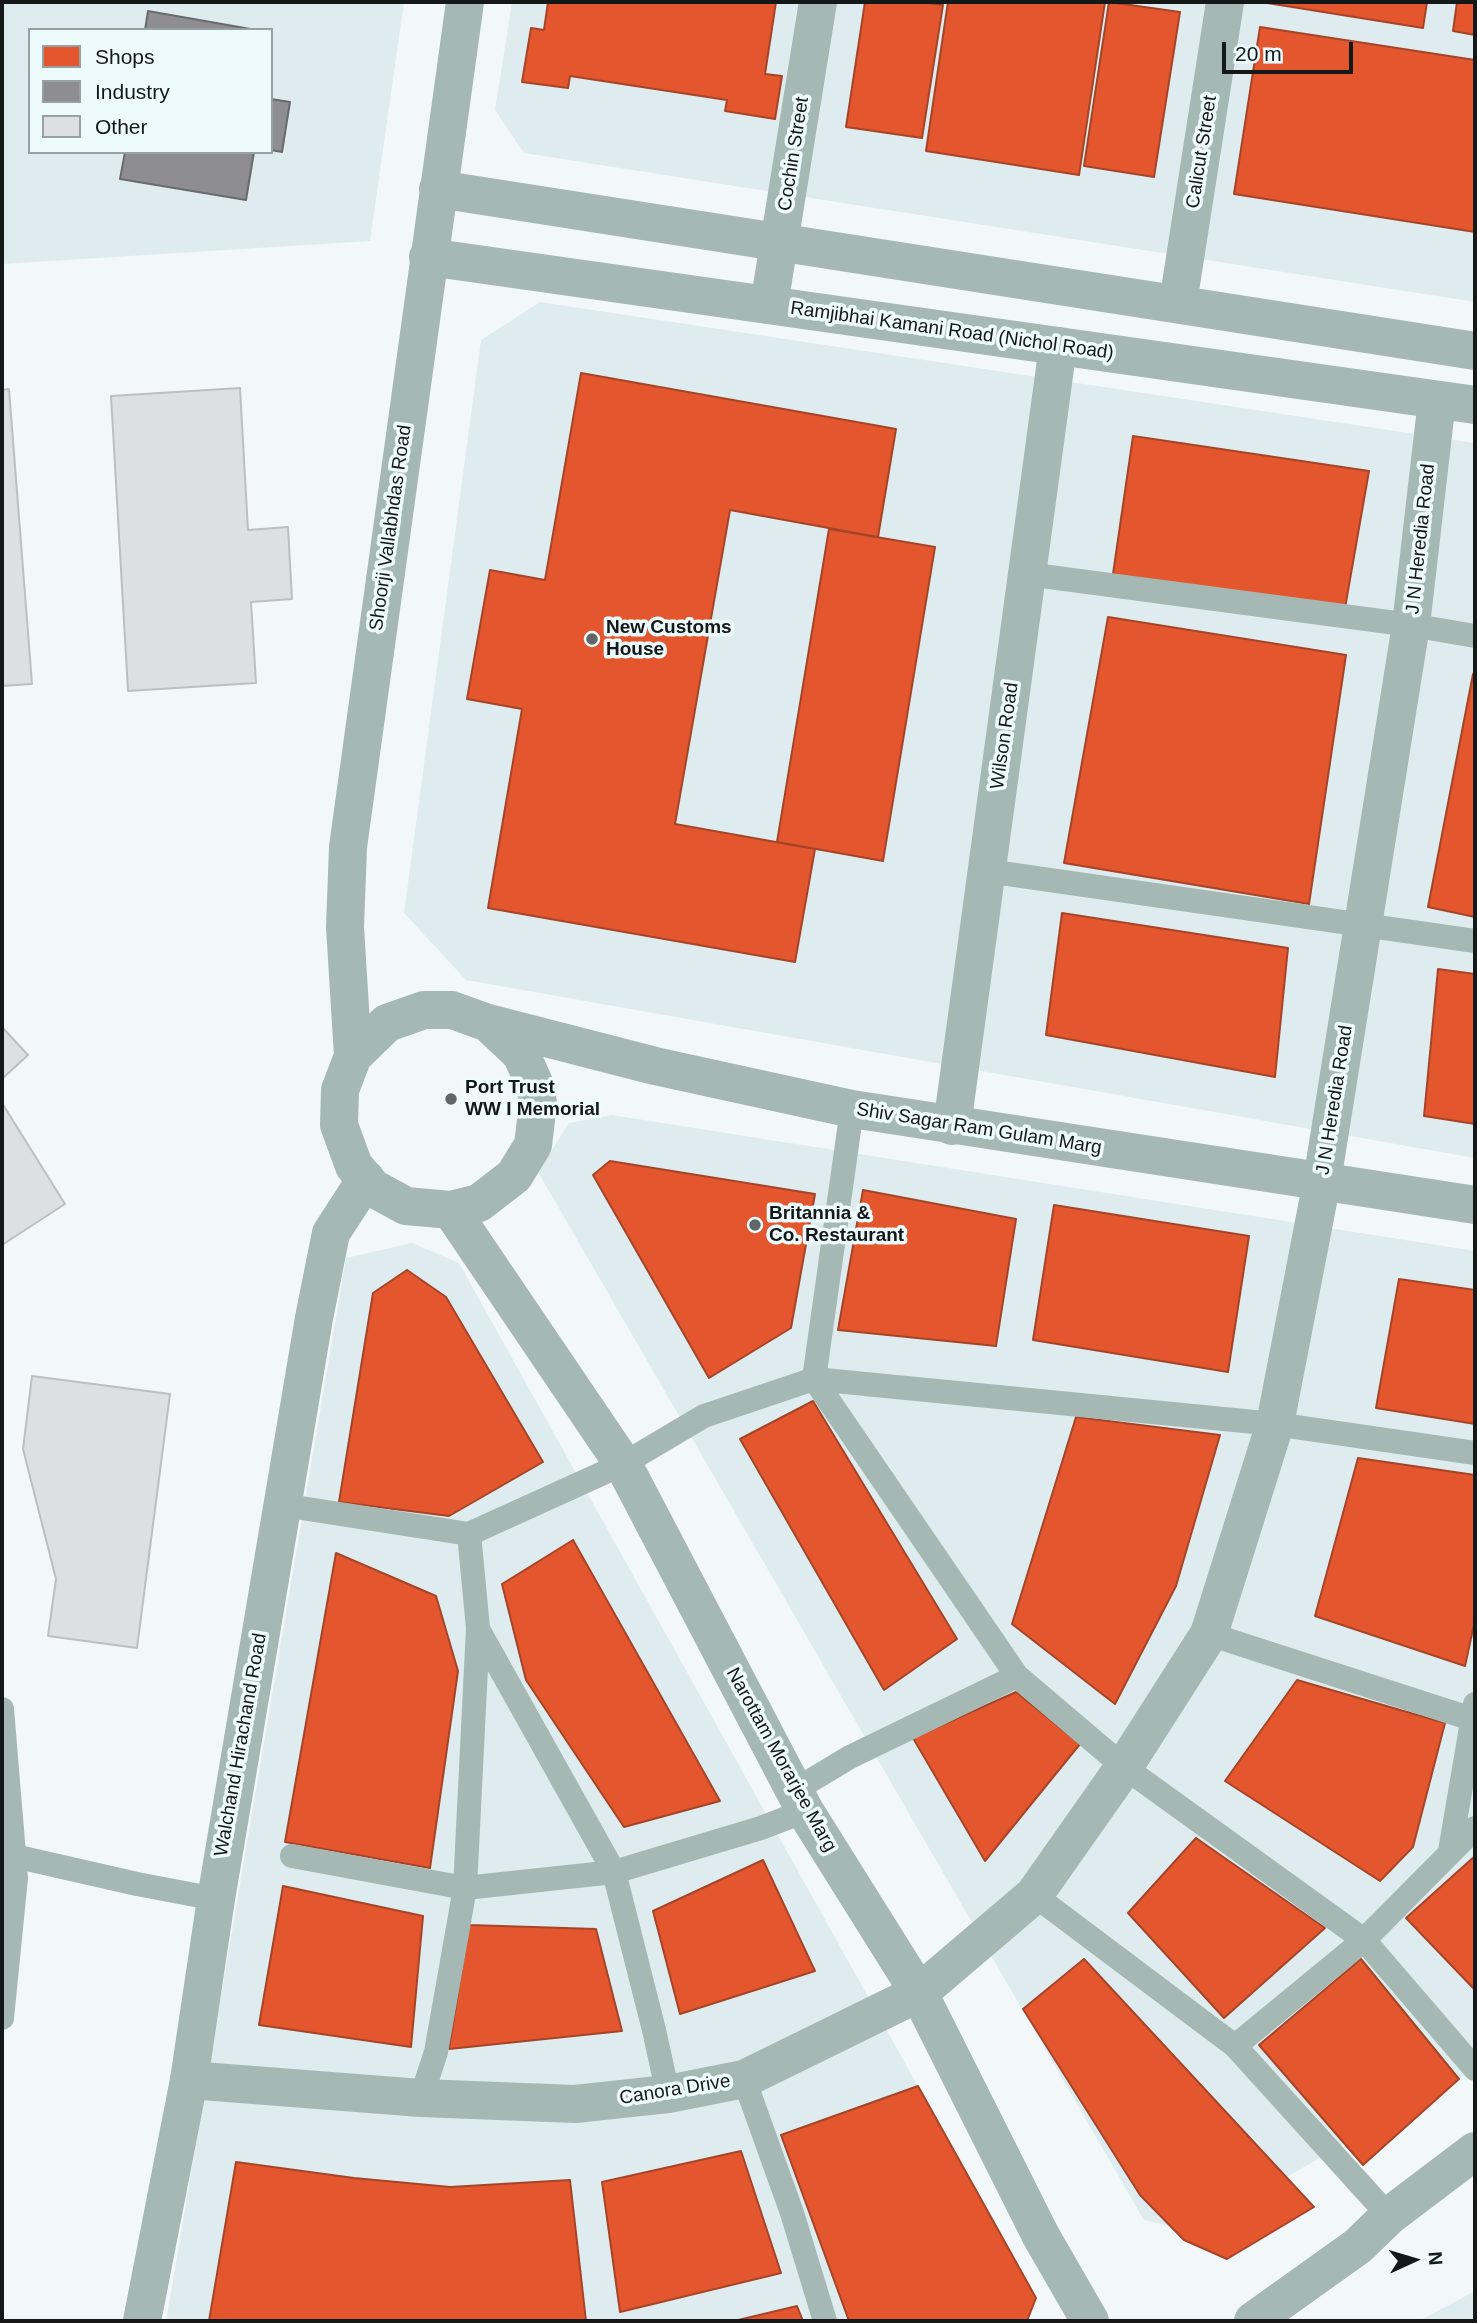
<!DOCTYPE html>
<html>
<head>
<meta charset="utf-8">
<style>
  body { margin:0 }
  #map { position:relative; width:1477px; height:2323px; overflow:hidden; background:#f2f8fa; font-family:Helvetica,sans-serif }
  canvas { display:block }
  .frame { position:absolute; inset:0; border:4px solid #141819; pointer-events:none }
  .legend { position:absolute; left:28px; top:28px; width:245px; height:126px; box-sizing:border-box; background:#eefbfd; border:2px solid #97a0a2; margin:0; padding:9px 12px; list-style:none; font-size:21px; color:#141819 }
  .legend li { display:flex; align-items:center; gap:14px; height:35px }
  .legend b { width:35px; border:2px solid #97a0a2 }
  .north { position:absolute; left:1379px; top:2225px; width:70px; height:70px; -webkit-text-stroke:5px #eefbfd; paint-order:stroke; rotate:86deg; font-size:19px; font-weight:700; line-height:28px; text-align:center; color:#141819 }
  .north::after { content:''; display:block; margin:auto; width:24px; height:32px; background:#141819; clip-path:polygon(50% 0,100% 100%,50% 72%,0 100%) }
  .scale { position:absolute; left:1222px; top:42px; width:131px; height:32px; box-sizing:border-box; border:4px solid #141819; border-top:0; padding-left:9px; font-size:21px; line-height:24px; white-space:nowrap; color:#141819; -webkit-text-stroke:5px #eefbfd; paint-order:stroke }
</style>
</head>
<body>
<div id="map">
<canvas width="1477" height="2323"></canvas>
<div class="frame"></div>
<ul class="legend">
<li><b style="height:19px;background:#e4572e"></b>Shops</li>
<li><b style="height:19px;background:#8d8d92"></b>Industry</li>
<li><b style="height:19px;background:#dce0e3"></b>Other</li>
</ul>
<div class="north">N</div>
<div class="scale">20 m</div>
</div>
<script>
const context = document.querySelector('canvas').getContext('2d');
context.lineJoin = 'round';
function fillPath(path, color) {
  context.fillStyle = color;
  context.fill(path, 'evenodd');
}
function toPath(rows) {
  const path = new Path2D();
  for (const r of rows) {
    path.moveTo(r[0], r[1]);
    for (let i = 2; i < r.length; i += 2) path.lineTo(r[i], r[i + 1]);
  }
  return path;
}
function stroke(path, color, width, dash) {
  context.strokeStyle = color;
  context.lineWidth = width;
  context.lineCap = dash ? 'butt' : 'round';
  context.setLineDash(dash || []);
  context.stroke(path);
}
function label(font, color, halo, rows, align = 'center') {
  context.font = font + ' Helvetica,sans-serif';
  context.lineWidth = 7;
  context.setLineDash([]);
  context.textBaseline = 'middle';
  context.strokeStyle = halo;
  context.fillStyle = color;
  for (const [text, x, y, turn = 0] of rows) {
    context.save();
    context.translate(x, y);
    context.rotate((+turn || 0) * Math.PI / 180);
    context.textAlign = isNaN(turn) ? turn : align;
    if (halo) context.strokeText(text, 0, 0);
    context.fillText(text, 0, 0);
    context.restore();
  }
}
fillPath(toPath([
  [2,2,404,2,370,241,2,264],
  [30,30,271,30,271,152,30,152],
  [512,2,1475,2,1475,302,524,153,495,110],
  [540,302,1475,443,1475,1158,466,980,404,913,481,340],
  [612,1115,1475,1251,1474,2070,1192,2231,1144,2220,538,1172,569,1123],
  [412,1243,459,1263,1036,2298,1027,2321,166,2321,346,1258],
  [1475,2291,1475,2321,1419,2321]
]), '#deecef');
const shops = toPath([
  [548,2,776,2,765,74,782,76,775,119,725,111,727,100,570,76,568,88,522,82,531,28,544,30,548,2],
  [865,2,921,2,943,5,922,138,846,127,865,2],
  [948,2,1105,2,1079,175,926,151,948,2],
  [1109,2,1180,12,1154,177,1084,166,1109,2],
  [1261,2,1427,2,1423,28,1261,2],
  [1457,2,1475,2,1475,35,1453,31,1457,2],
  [1260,27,1475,60,1475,232,1234,194,1260,27],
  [581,373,896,429,878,537,730,510,675,824,815,849,795,962,488,908,522,709,467,699,490,570,545,580,581,373],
  [1133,436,1369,471,1345,608,1113,574,1133,436],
  [829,529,935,547,883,861,777,842,829,529],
  [1108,617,1346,655,1309,904,1064,863,1108,617],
  [1473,674,1475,674,1475,917,1428,907,1473,674],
  [1062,913,1288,948,1275,1077,1046,1035,1062,913],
  [1438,969,1475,974,1475,1124,1424,1116,1438,969],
  [610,1161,815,1194,791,1328,709,1378,593,1175,610,1161],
  [863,1190,1016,1219,996,1346,838,1330,863,1190],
  [1054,1205,1249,1236,1228,1372,1033,1340,1054,1205],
  [407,1270,446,1297,543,1462,449,1516,339,1502,373,1293,407,1270],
  [1399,1279,1475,1290,1475,1424,1376,1408,1399,1279],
  [813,1401,957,1639,884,1690,740,1439,813,1401],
  [1076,1417,1220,1435,1176,1586,1115,1704,1012,1624,1076,1417],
  [1358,1458,1475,1475,1475,1620,1465,1666,1315,1616,1358,1458],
  [573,1540,720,1801,624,1827,526,1680,502,1584,573,1540],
  [336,1553,436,1596,458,1671,430,1868,285,1842,336,1553],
  [1297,1680,1445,1723,1413,1847,1380,1881,1225,1781,1297,1680],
  [1016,1692,1080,1744,985,1861,913,1738,1016,1692],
  [1196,1838,1325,1928,1224,2018,1128,1913,1196,1838],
  [1475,1856,1475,1990,1406,1918,1475,1856],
  [763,1860,815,1971,680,2014,653,1911,763,1860],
  [283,1886,423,1916,411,2047,259,2025,283,1886],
  [469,1925,596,1929,622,2031,449,2049,469,1925],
  [1084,1959,1314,2207,1227,2259,1184,2240,1140,2195,1023,2009,1084,1959],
  [1361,1959,1459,2079,1363,2165,1259,2045,1361,1959],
  [918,2086,1036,2298,1027,2321,849,2321,781,2135,918,2086],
  [741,2151,781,2273,620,2312,602,2182,741,2151],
  [236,2162,354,2178,450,2187,570,2180,586,2321,209,2321,236,2162],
  [797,2306,803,2321,734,2321,797,2306]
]);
fillPath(shops, '#e4572e');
stroke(shops, '#a64428', 2);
const industry = toPath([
  [148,11,256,30,145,30,148,11],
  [271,99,290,102,282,152,271,150,271,99],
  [125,152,254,152,246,200,120,179,125,152]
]);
fillPath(industry, '#8d8d92');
stroke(industry, '#696a6e', 2);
const building = toPath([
  [240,388,248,530,288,527,292,599,251,602,256,683,128,691,111,396,240,388],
  [9,389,32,684,2,686,2,390,9,389],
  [2,1027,28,1055,2,1079,2,1027],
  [2,1103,65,1204,2,1245,2,1103],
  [32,1376,170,1394,137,1648,48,1636,56,1579,23,1449,32,1376]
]);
fillPath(building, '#dce0e3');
stroke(building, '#bcbfc1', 2);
stroke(toPath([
  [1027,574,1411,625,1475,636],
  [987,871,1475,941],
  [282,1505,469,1534,623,1464,704,1416,814,1379,1275,1424,1475,1453],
  [478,1629,614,1872,654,2030,668,2094],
  [1209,1634,1472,1719],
  [1017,1676,1124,1767,1364,1940,1475,2069],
  [2,1709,16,1878,2,2018],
  [795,1790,850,1757,1017,1676,814,1379,852,1109],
  [1450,1851,1475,1704],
  [14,1856,137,1884,216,1899],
  [292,1856,465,1888,614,1872,761,1828,805,1811],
  [1034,1895,1235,2046,1389,2216],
  [1235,2046,1364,1940,1475,1828],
  [744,2079,792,2213,825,2321],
  [421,2098,436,2052,465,1888,478,1628,469,1534]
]), '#a6b8b4', 24);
stroke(toPath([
  [1178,303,1225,2],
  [769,305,818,2],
  [952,1126,1058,346],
  [451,1210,623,1464,805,1811,919,1993,1041,2236,1090,2321],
  [189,2080,421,2098,575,2104,668,2094,744,2079,919,1993,1034,1895,1124,1767,1209,1634,1275,1424,1322,1181,1411,625,1437,400]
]), '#a6b8b4', 38);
stroke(toPath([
  [438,189,1475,351],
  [428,257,1475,405],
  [488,1023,521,1054,535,1085,538,1103,533,1145,514,1176,479,1203,451,1210,406,1206,373,1188,354,1166,339,1125,340,1090,353,1056,387,1023,424,1010,452,1010,488,1023,655,1066,852,1109,1475,1205],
  [353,1056,345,927,348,847,465,2],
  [142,2321,189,2080,216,1899,314,1318,331,1233,366,1179],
  [1253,2321,1358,2246,1389,2216,1475,2151]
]), '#a6b8b4', 38);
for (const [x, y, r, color] of [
  [592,639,7,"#626668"],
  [451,1099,7,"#626668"],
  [755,1225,7,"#626668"]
]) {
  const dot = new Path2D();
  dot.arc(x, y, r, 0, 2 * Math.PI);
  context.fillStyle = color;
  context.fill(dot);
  stroke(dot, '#eefbfd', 2.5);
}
label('19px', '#141819', '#eefbfd', [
  ["Calicut Street",1202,152,-81],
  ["Cochin Street",794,154,-81],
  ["Ramjibhai Kamani Road (Nichol Road)",952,331,8],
  ["Shoorji Vallabhdas Road",391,528,-82],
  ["J N Heredia Road",1421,539,-84],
  ["Wilson Road",1005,736,-82],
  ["J N Heredia Road",1335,1100,-81],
  ["Shiv Sagar Ram Gulam Marg",979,1129,9],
  ["Walchand Hirachand Road",241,1745,-80],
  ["Narottam Morarjee Marg",781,1760,61],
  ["Canora Drive",675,2090,-9]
]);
label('bold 19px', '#141819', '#eefbfd', [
  ["New Customs",606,628],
  ["House",606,650],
  ["Port Trust",465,1088],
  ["WW I Memorial",465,1110],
  ["Britannia &",769,1214],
  ["Co. Restaurant",769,1236]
], 'left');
</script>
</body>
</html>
